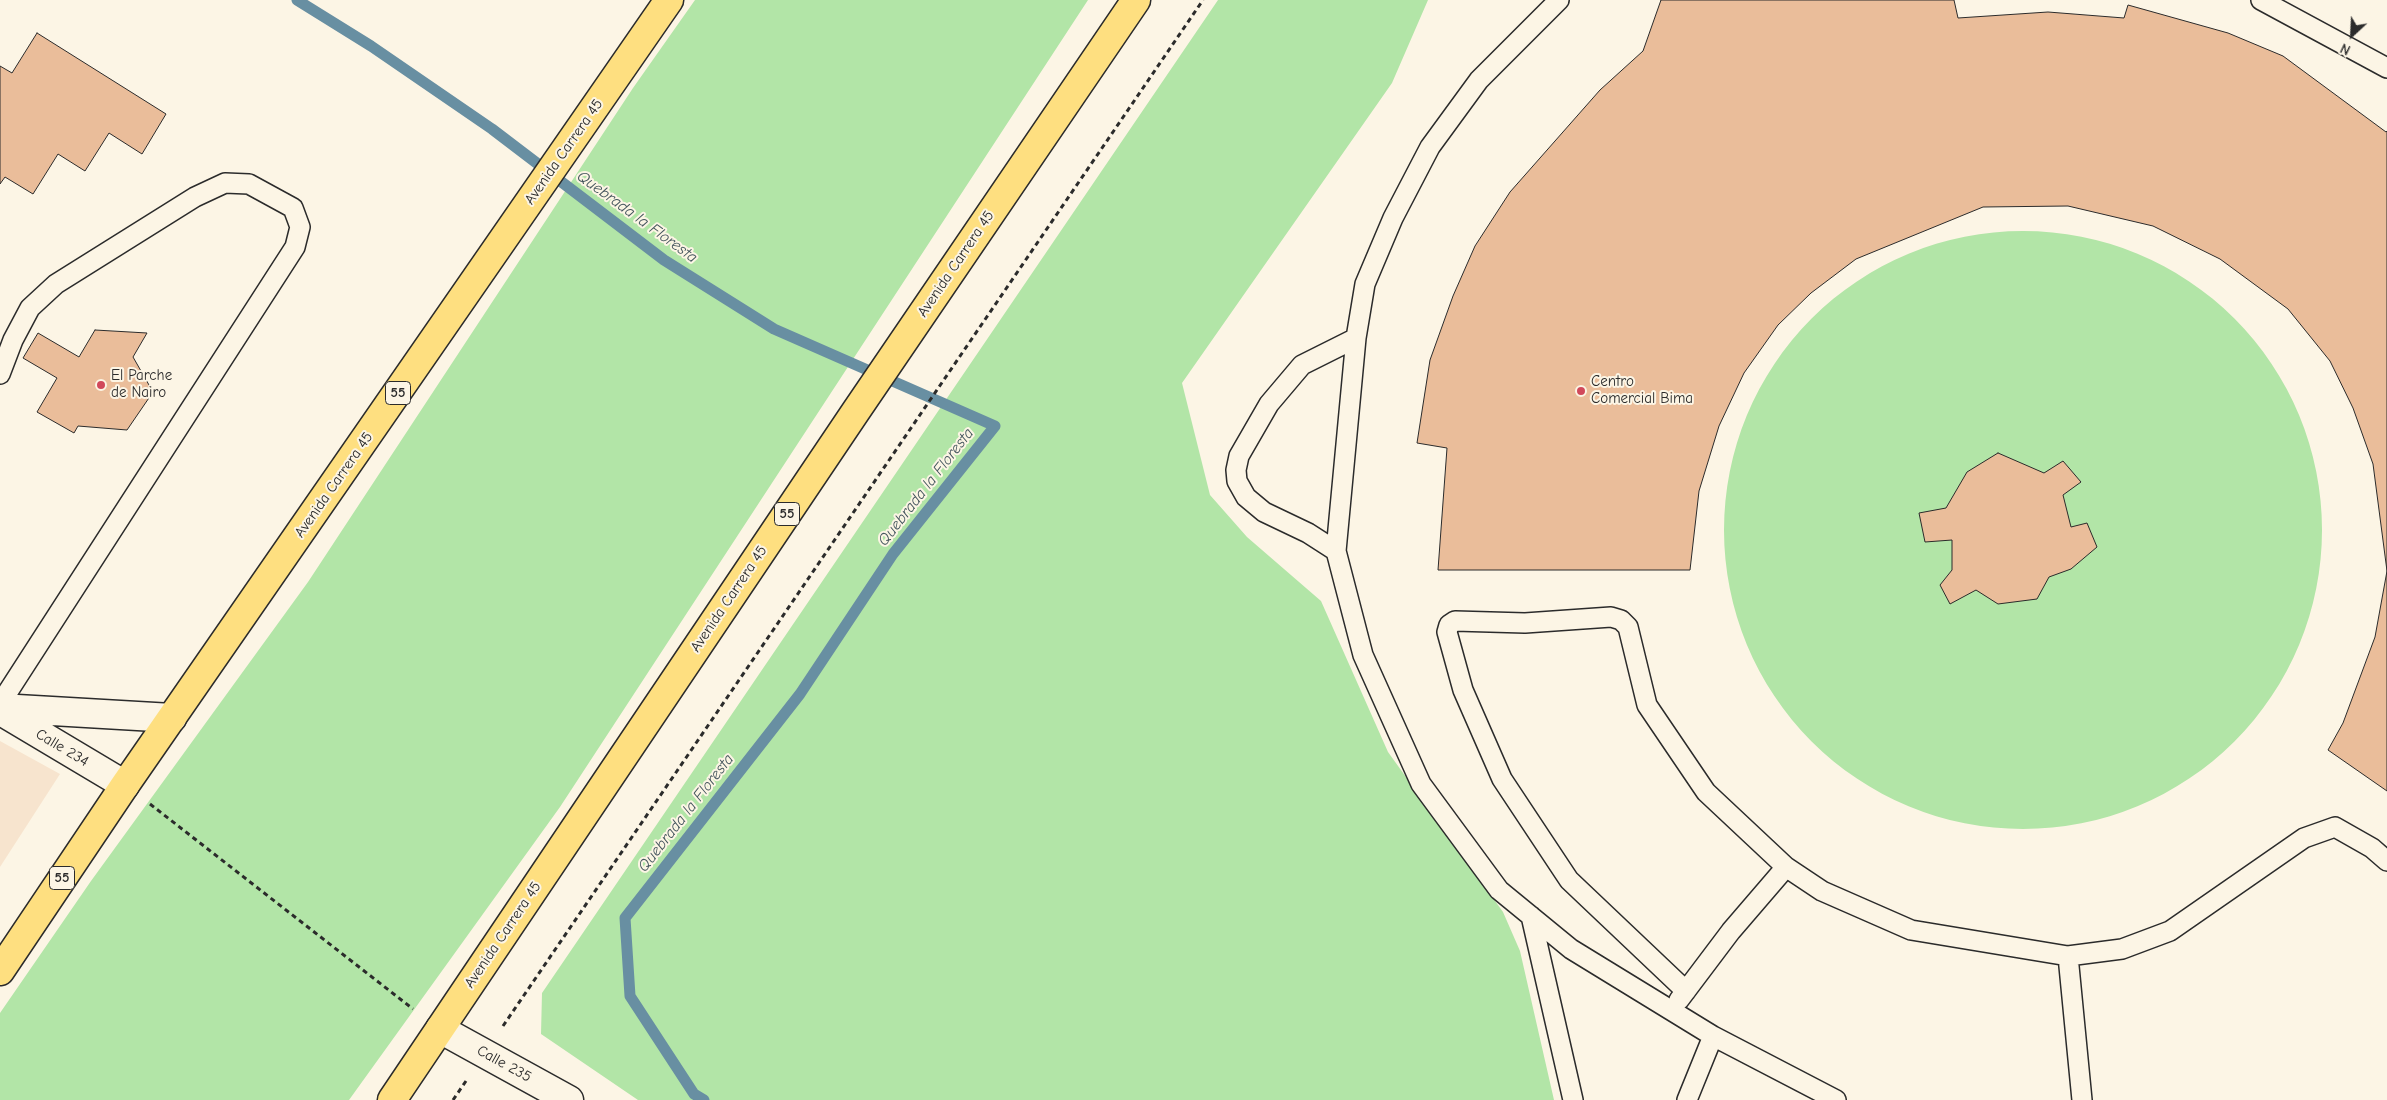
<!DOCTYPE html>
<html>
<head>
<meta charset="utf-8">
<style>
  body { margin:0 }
  #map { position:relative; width:2387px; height:1100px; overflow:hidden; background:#fcf5e5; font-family:"Comic Neue",sans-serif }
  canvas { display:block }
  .north { position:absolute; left:2327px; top:10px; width:50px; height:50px; -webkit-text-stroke:4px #fcf5e5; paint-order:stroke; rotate:205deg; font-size:14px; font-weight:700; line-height:20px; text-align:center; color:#2b2b2b }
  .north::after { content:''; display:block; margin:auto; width:18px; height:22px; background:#2b2b2b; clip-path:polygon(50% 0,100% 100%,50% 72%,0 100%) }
</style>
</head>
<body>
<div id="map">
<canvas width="2387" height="1100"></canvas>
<div class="north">N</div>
</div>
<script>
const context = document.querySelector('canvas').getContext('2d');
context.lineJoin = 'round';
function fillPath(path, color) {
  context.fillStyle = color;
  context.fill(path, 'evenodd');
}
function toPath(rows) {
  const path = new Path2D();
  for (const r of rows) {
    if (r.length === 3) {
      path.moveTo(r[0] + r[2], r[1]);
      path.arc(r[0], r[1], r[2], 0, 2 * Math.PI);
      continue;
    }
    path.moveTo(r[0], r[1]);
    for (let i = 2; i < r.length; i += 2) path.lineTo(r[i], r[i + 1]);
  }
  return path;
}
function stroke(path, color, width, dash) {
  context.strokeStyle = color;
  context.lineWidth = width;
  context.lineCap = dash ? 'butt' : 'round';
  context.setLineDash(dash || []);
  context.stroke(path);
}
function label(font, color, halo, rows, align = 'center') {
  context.font = font + ' "Comic Neue",sans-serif';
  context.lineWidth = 4;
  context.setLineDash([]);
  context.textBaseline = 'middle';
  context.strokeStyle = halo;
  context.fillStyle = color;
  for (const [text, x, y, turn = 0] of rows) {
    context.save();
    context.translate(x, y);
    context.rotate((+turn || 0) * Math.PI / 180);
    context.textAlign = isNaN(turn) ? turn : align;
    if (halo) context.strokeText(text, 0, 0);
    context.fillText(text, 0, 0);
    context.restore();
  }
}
fillPath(toPath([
  [0,741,60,774,0,867]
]), '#f7e4ce');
fillPath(toPath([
  [695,0,1088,0,560,807,349,1100,0,1100,0,1013,91,881,308,582,633,88],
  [1218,0,1428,0,1392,83,1182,383,1210,495,1247,537,1321,601,1388,752,1503,912,1520,951,1554,1100,638,1100,541,1034,542,993],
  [2023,530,299]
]), '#b2e5a7');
stroke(toPath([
  [297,0,371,46,492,129,664,260,774,329,995,426,893,554,800,694,625,918,630,996,694,1094,704,1100]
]), '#688fa2', 11);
const building = toPath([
  [1661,0,1954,0,1958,18,2048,12,2124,18,2128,5,2228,33,2283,56,2386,132,2387,131,2387,791,2328,750,2343,723,2375,637,2387,571,2373,464,2353,408,2330,361,2288,309,2220,259,2153,226,2068,206,1983,207,1856,259,1811,293,1778,325,1744,373,1719,426,1699,491,1690,570,1438,570,1447,448,1417,443,1430,360,1453,296,1475,246,1510,192,1600,90,1643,51,1661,0],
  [37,33,166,114,142,154,109,133,85,171,58,154,33,194,5,177,0,184,0,66,12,73,37,33],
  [95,330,147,333,133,357,153,392,127,430,78,426,74,433,37,412,57,378,23,358,38,333,79,357,95,330],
  [1998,453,2044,473,2063,461,2081,482,2063,495,2071,527,2087,523,2097,547,2071,569,2049,577,2037,599,1998,604,1976,590,1950,604,1940,585,1952,570,1952,540,1925,542,1919,513,1946,508,1967,472,1998,453]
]);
fillPath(building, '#eabd9a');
stroke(building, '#2b2b2b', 1);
const lane = toPath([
  [1559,0,1479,80,1430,147,1393,218,1365,284,1356,338,1336,551,1363,655,1421,784,1499,890,1571,949,1713,1036,1836,1100],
  [2261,0,2387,68],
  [0,374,13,340,30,308,56,284,195,197,225,183,249,184,293,208,300,227,295,247,0,704],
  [1336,551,1308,533,1264,512,1246,497,1237,481,1236,470,1239,456,1269,404,1302,365,1356,338],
  [1531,916,1573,1100],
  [2068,956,2082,1100],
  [1686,991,1569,880,1502,779,1463,690,1447,632,1449,625,1455,621,1525,623,1611,617,1621,620,1628,627,1647,705,1706,792,1786,867,1822,891,1911,930,2068,956,2122,949,2170,931,2304,838,2335,827,2372,848,2387,861],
  [1679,1000,1731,931,1786,867],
  [1687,1100,1713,1036]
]);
const street = toPath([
  [0,708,172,718],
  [1,711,125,785],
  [440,1029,569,1100]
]);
const highway = toPath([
  [0,971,125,785,669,0],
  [392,1100,856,411,1136,0]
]);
stroke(lane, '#2b2b2b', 22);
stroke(street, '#2b2b2b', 31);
stroke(highway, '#2b2b2b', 31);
stroke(toPath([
  [150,804,413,1009],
  [503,1026,1203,0],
  [453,1100,466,1081]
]), '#2b2b2b', 3, [5, 4]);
stroke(lane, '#fcf5e5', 19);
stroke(street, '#fcf5e5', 28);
stroke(highway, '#fedf80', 28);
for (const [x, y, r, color] of [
  [101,385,5,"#d1495b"],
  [1581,391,5,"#d1495b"]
]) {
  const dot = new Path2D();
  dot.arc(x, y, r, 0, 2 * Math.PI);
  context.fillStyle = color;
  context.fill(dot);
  stroke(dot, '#fcf5e5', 2);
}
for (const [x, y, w] of [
  [398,393,25],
  [787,514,25],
  [62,878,25]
]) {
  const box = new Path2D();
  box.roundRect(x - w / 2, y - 11.5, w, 23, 4);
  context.fillStyle = '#fcf5e5';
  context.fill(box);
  stroke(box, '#2b2b2b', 1);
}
label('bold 14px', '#2b2b2b', null, [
  ["55",398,393],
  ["55",787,514],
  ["55",62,878]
]);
label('15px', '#2b2b2b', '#fcf5e5', [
  ["Avenida Carrera 45",564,152,-55],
  ["Avenida Carrera 45",956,264,-56],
  ["Avenida Carrera 45",334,485,-55],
  ["Avenida Carrera 45",729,599,-56],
  ["Calle 234",62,748,31],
  ["Avenida Carrera 45",503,935,-56],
  ["Calle 235",504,1064,29]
]);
label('15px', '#2b2b2b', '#fcf5e5', [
  ["El Parche",111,376],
  ["de Nairo",111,393],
  ["Centro",1591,382],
  ["Comercial Bima",1591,399]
], 'left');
label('italic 16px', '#44555d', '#fcf5e5', [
  ["Quebrada la Floresta",637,217,36],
  ["Quebrada la Floresta",926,487,-52],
  ["Quebrada la Floresta",686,813,-52]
]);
</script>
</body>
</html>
